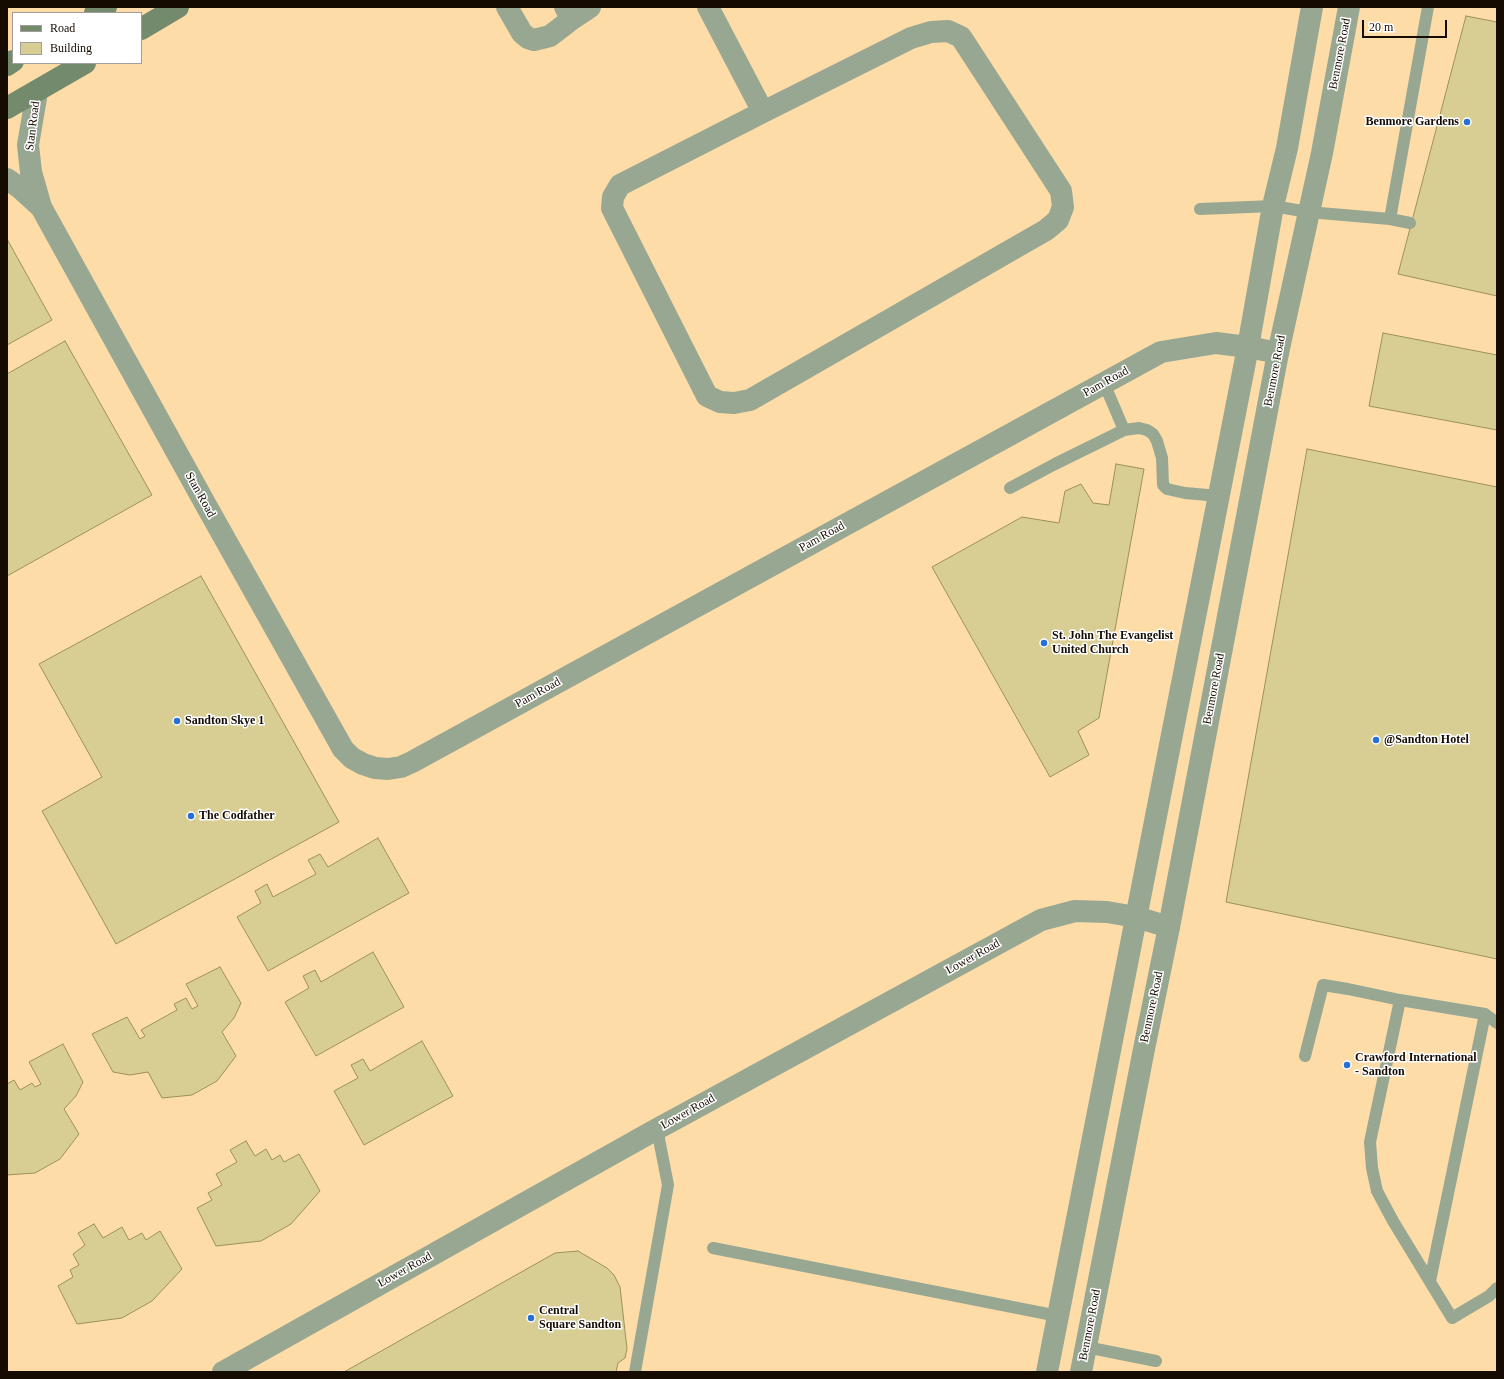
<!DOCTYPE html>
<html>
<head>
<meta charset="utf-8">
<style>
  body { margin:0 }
  #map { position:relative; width:1504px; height:1379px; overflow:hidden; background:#fedca8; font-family:Georgia,serif }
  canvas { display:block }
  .frame { position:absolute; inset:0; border:8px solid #160b00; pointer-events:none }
  .legend { position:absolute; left:12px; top:12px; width:130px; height:52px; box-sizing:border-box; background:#fff; border:1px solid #a29d99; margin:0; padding:5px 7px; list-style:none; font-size:12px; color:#160b00 }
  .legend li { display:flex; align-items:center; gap:8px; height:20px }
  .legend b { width:20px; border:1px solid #a29d99 }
  .scale { position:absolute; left:1362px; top:20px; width:85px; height:18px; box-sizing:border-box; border:2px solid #160b00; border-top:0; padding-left:5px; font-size:12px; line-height:14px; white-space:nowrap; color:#160b00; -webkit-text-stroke:3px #fff; paint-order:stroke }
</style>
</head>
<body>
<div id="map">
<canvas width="1504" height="1379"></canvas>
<div class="frame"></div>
<ul class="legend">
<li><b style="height:5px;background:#738a6c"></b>Road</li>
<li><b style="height:11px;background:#d8cd92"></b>Building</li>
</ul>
<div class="scale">20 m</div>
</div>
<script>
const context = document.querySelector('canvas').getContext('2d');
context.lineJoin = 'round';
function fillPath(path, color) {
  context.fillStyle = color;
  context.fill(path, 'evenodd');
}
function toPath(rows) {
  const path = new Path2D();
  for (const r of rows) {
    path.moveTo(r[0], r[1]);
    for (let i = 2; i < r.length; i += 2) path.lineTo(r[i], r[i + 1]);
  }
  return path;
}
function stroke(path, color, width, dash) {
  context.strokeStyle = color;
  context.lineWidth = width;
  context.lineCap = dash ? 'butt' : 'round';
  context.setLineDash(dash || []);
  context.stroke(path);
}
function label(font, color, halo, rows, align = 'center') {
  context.font = font + ' Georgia,serif';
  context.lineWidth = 3;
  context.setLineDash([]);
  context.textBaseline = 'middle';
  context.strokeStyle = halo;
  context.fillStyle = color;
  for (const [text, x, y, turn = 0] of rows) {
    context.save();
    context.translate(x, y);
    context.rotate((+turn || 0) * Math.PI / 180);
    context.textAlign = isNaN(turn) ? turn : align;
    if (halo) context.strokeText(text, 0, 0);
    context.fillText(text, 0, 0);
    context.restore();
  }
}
const building = toPath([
  [1466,16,1497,22,1497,296,1398,274,1466,16],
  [7,239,52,320,7,345,7,239],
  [1383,333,1497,355,1497,430,1369,406,1383,333],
  [65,341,152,495,7,576,7,374,65,341],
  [1307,449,1497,487,1497,959,1226,902,1307,449],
  [1116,464,1144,469,1099,718,1078,731,1089,755,1050,777,932,567,1022,517,1059,523,1065,491,1081,484,1093,503,1109,505,1116,464],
  [201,576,339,822,116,944,42,811,102,777,39,664,201,576],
  [378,838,409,893,268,971,237,917,261,903,255,891,267,884,273,897,316,874,308,860,320,854,328,867,378,838],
  [373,952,404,1007,316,1056,285,1002,309,988,303,976,315,970,321,982,373,952],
  [220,967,241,1003,234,1018,222,1032,236,1056,217,1081,192,1095,162,1098,148,1072,130,1075,113,1072,92,1034,127,1017,140,1039,145,1036,141,1030,177,1010,174,1004,186,998,192,1009,198,1006,186,984,220,967],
  [422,1041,453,1096,364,1145,334,1091,358,1078,351,1065,363,1059,370,1071,422,1041],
  [63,1044,83,1082,76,1096,64,1109,79,1134,60,1159,35,1173,7,1175,7,1084,14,1080,20,1090,32,1083,35,1087,41,1084,29,1062,63,1044],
  [246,1141,255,1156,266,1149,272,1160,280,1155,284,1162,299,1154,320,1191,291,1224,261,1241,216,1246,197,1208,212,1200,208,1193,222,1185,216,1174,237,1162,230,1150,246,1141],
  [94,1224,103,1238,122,1227,129,1240,142,1233,146,1240,160,1231,182,1269,152,1301,122,1318,77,1324,58,1286,73,1277,70,1270,79,1265,73,1254,85,1245,78,1233,94,1224],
  [578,1251,607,1268,614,1275,620,1287,627,1349,625,1358,618,1363,616,1372,344,1372,555,1253,578,1251]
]);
fillPath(building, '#d8cd92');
stroke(building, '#9c9158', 1);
stroke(toPath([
  [1200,209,1273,206,1308,212,1390,219,1410,223],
  [1390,219,1428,7],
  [1104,383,1124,430],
  [1010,488,1055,464,1124,430,1139,428,1147,430,1153,434,1157,441,1162,458,1163,485,1167,489,1185,493,1219,496],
  [1400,1000,1370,1142,1372,1168,1377,1191,1393,1221,1452,1318,1489,1296,1497,1288],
  [1305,1056,1323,985,1348,989,1400,1000,1485,1014,1497,1023],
  [713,1248,1058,1316],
  [1430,1281,1485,1014],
  [1086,1347,1156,1361],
  [635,1372,668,1185,657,1129]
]), '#97a792', 12);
stroke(toPath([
  [507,7,522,33,528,38,534,40,550,36,572,19],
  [565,7,572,19,590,7],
  [708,7,763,112,620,185,613,197,612,208,707,396,720,402,734,403,750,400,1046,230,1058,220,1063,207,1061,191,961,37,948,31,931,32,911,38,763,112],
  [37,92,28,145,31,172,41,207,207,507,343,749,352,758,363,764,375,768,388,769,401,767,412,762,1161,352,1216,343,1248,347,1278,353],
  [7,179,20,188,41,207],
  [223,1372,657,1129,1041,920,1075,911,1107,912,1136,917,1169,927]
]), '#97a792', 22);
stroke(toPath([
  [1047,1372,1248,347,1273,206,1287,148,1312,7],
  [1081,1372,1144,1049,1169,927,1278,353,1322,153,1349,7]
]), '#97a792', 22);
stroke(toPath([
  [95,13,106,7],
  [141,29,178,7],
  [7,65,13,61],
  [7,108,85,63]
]), '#738a6c', 22);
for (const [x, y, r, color] of [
  [1467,122,4,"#256fda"],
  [1044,643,4,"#256fda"],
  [177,721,4,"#256fda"],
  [1376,740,4,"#256fda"],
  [191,816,4,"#256fda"],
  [1347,1065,4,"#256fda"],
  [531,1318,4,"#256fda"]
]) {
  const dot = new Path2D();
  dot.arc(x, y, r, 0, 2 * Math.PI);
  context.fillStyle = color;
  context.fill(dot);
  stroke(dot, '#fff', 1.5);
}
label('12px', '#160b00', '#fff', [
  ["Benmore Road",1340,54,-79],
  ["Stan Road",33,126,-83],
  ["Benmore Road",1275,371,-79],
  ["Pam Road",1106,382,-29],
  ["Stan Road",200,495,61],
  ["Pam Road",822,537,-29],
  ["Benmore Road",1214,689,-79],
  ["Pam Road",538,693,-29],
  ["Lower Road",973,957,-29],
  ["Benmore Road",1152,1007,-78],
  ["Lower Road",688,1112,-29],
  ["Lower Road",405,1270,-29],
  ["Benmore Road",1090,1325,-79]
]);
label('bold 12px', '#160b00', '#fff', [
  ["Benmore Gardens",1459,122,"right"],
  ["St. John The Evangelist",1052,636],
  ["United Church",1052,650],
  ["Sandton Skye 1",185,721],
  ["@Sandton Hotel",1384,740],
  ["The Codfather",199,816],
  ["Crawford International",1355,1058],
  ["- Sandton",1355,1072],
  ["Central",539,1311],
  ["Square Sandton",539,1325]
], 'left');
</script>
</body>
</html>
